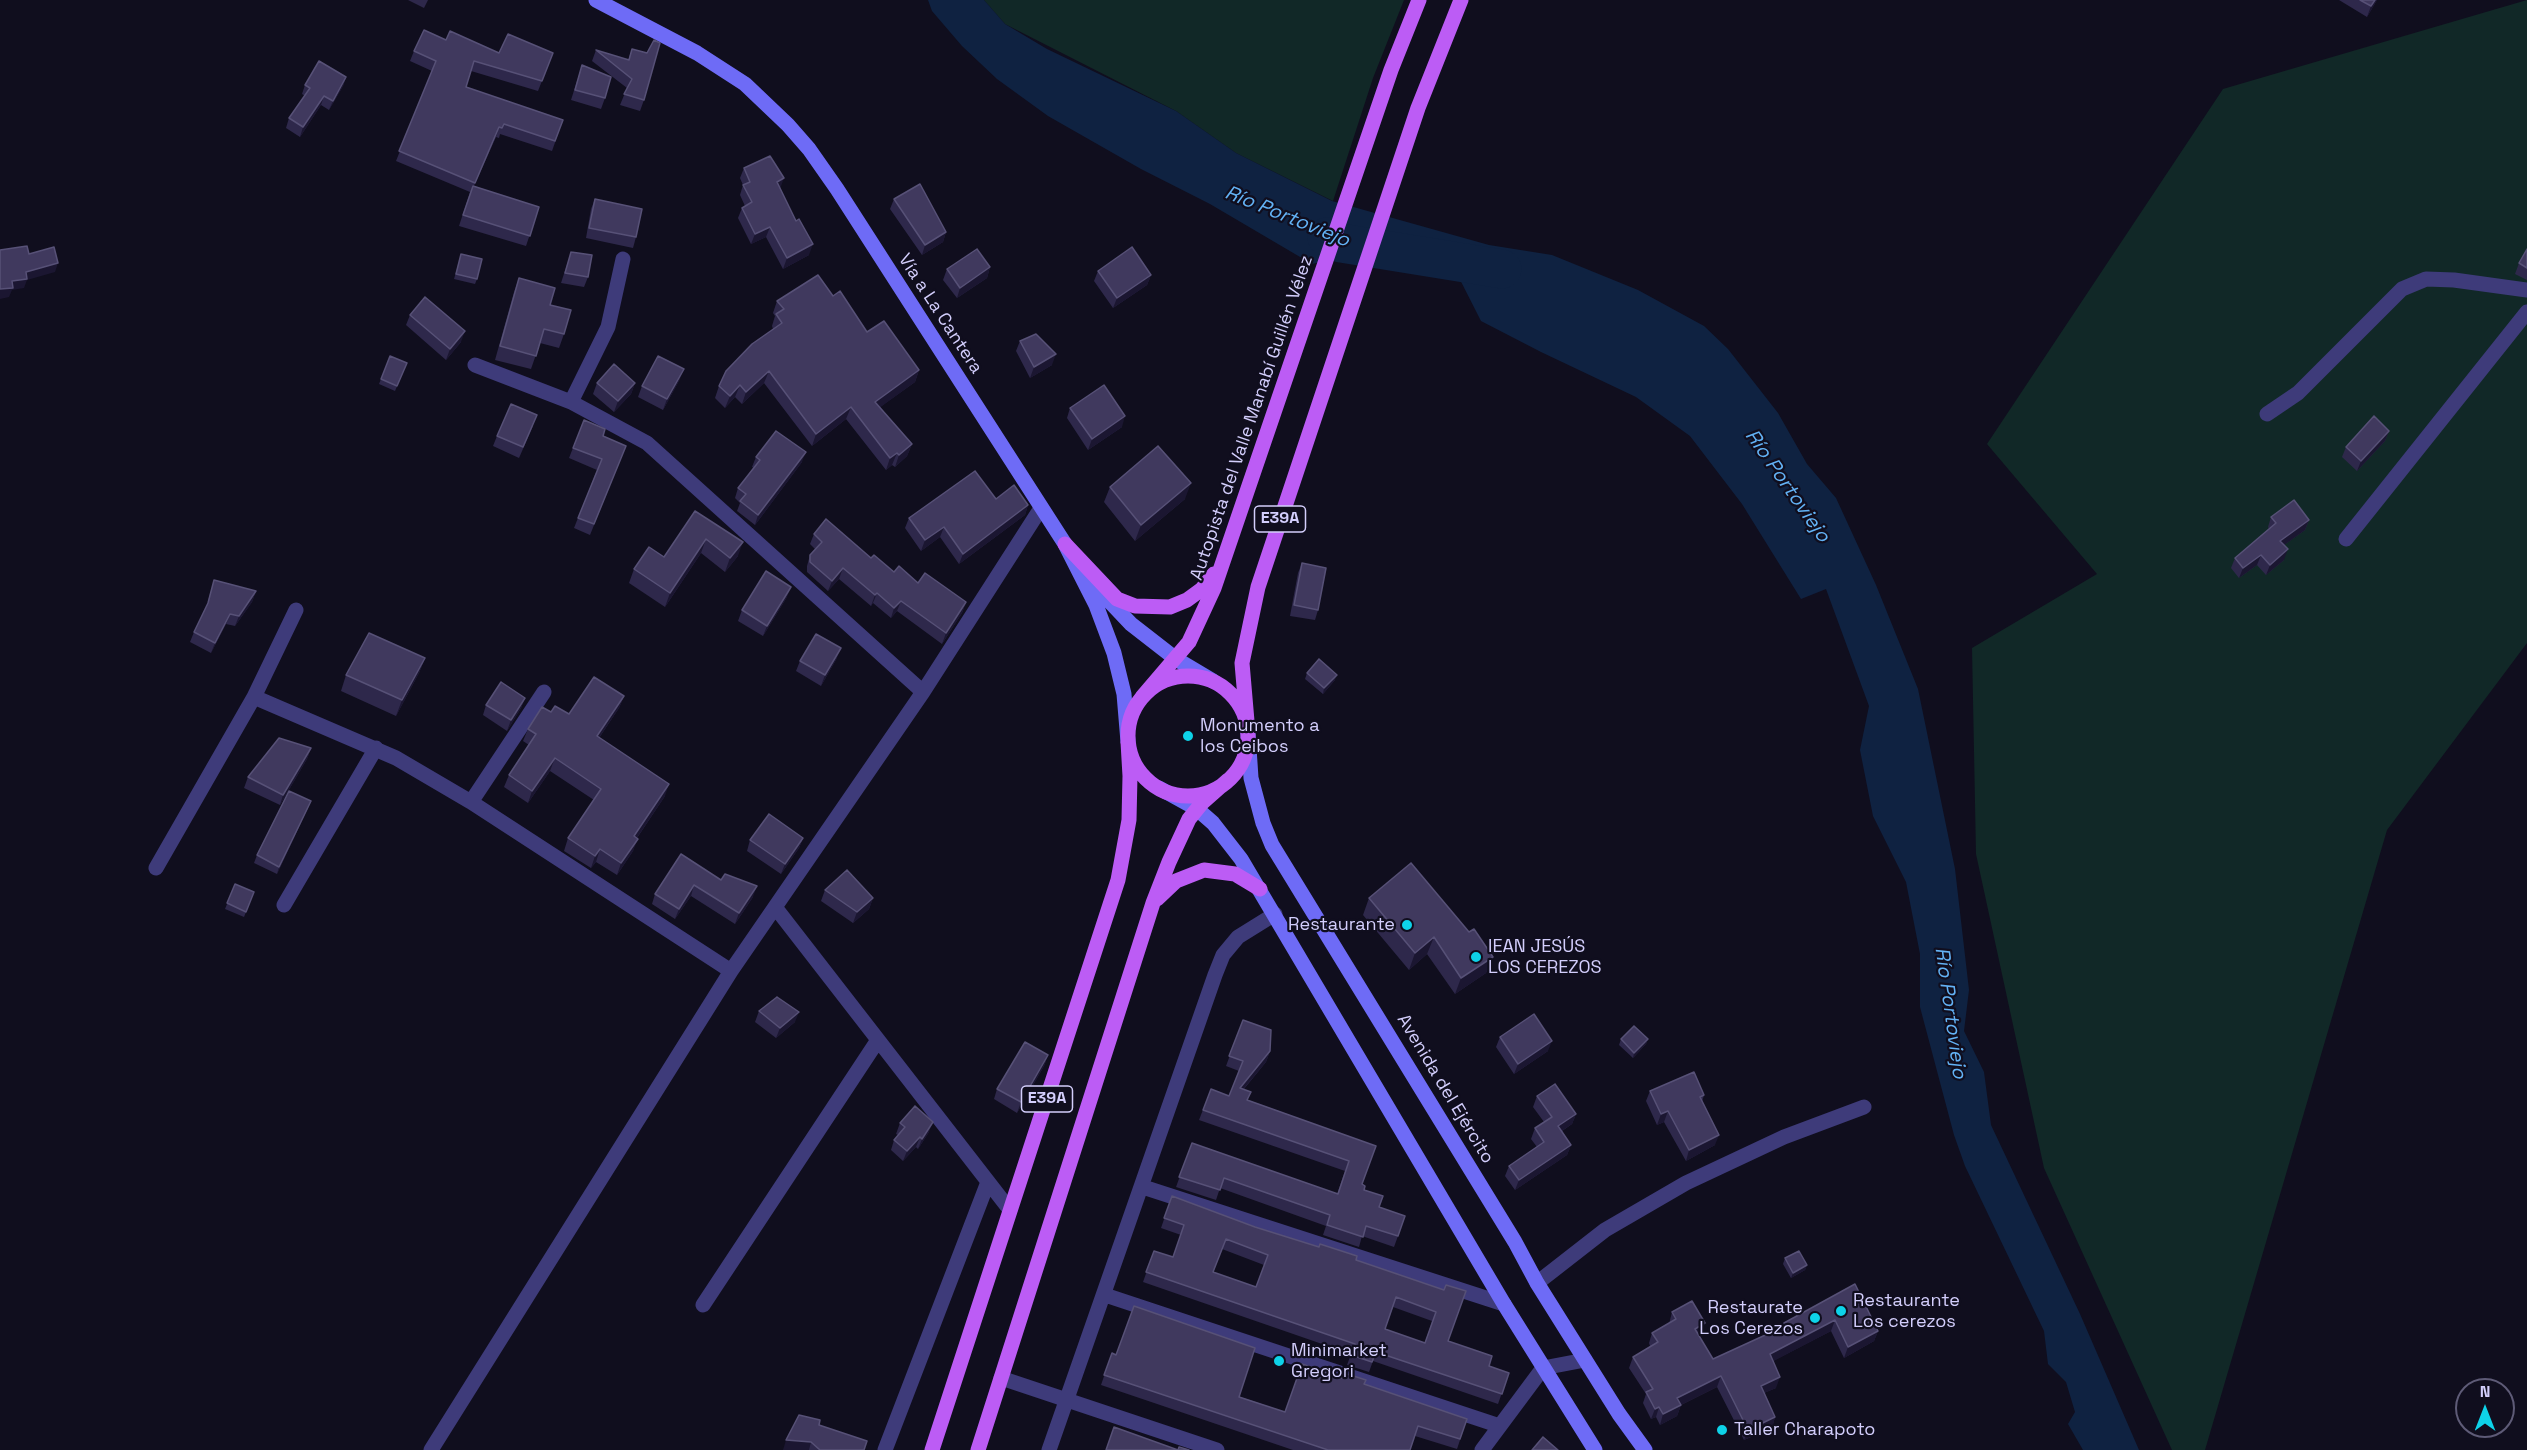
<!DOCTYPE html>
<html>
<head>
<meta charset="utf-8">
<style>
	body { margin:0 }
	#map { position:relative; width:2527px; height:1450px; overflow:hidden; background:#100e1e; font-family:"Space Grotesk",sans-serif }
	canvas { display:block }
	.north { position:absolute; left:2455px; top:1378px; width:60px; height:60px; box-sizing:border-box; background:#100e1e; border:2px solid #5e5b77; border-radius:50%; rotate:0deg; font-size:16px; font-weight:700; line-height:24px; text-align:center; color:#d3cefc }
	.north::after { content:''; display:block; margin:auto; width:21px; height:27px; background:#0ed2e8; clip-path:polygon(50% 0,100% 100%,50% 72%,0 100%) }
</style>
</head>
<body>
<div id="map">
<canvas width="2527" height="1450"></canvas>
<div class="north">N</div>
</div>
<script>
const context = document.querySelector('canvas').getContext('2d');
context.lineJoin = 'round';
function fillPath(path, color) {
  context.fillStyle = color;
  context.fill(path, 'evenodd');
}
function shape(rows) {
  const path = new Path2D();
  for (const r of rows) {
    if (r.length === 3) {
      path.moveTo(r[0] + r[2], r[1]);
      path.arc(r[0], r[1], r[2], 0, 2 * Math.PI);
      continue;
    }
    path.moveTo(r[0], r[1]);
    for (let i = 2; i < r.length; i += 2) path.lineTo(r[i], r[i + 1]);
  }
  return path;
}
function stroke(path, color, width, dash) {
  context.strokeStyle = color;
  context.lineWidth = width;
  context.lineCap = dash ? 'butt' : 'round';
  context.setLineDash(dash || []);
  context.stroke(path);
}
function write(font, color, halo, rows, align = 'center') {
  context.font = font + ' "Space Grotesk",sans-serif';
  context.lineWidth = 4.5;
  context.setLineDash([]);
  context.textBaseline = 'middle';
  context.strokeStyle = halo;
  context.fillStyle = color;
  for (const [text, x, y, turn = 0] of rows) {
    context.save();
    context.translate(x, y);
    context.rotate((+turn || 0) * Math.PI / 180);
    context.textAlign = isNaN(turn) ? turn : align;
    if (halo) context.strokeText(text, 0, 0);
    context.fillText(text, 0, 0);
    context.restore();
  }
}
fillPath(shape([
	[984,0,1404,0,1373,78,1333,201,1236,153,1176,111,1005,24],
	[2527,0,2527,643,2387,830,2205,1450,2172,1450,2044,1168,1976,854,1972,648,2097,574,1987,444,2223,89]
]), '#112827');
fillPath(shape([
	[928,0,984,0,1005,24,1047,49,1176,111,1236,153,1332,201,1489,245,1552,255,1638,290,1704,326,1728,349,1778,413,1807,464,1836,498,1876,585,1918,689,1955,869,1969,990,1964,1031,1984,1072,1991,1125,2080,1314,2139,1450,2083,1450,2068,1424,2075,1412,2066,1382,2048,1364,2044,1331,1965,1166,1954,1135,1920,1007,1920,954,1906,882,1873,816,1860,750,1869,706,1826,589,1801,599,1742,504,1690,436,1636,397,1541,352,1481,321,1448,256,1401,244,1312,264,1210,204,1141,169,1048,116,997,79,962,46,932,11]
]), '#0f2241');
stroke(shape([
	[1327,237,1341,243,1502,269]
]), '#0f2241', 39);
stroke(shape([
	[475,365,571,402,647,443,923,692],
	[571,402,608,327,623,259],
	[2267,414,2298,393,2402,289,2426,279,2454,280,2527,290],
	[2346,539,2527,312],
	[254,697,396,758,471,802,731,971],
	[471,802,544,692],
	[156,868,254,697,296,610],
	[284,905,376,748],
	[775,907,1010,1210],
	[1143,1187,1504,1304],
	[1537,1283,1605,1230,1686,1183,1784,1137,1864,1107],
	[1105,1295,1500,1426],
	[703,1305,878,1040],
	[1001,1378,1217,1450],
	[431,1450,731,971,923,692,1041,508],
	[885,1450,988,1182],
	[1049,1450,1215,975,1223,955,1238,937,1275,914],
	[1482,1450,1543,1368,1585,1360]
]), '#3e3b7a', 15);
stroke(shape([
	[596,0,697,53,745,84,788,125,809,149,837,189,1065,544,1096,605,1114,653,1124,694,1128,742],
	[1095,586,1131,624,1176,659,1213,681],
	[1248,733,1251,778,1263,823,1272,845,1515,1242,1537,1283,1619,1414,1645,1450],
	[1159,788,1197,809,1213,823,1241,859,1504,1304,1595,1450]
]), '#6e6bf6', 15);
stroke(shape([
	[1065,544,1117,599,1135,606,1170,607,1187,600,1202,589,1214,574],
	[1188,736,60],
	[1142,697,1189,642,1214,588,1391,70,1419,0],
	[1248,733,1242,663,1258,587,1418,108,1461,0],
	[1157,899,1176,881,1204,870,1235,874,1260,889],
	[932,1450,1118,880,1129,820,1130,776,1128,742],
	[978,1450,1153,903,1169,862,1189,819,1202,803,1228,780]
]), '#bc5cf5', 15);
fillPath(shape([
	[408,0,428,0,424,8],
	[2339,0,2377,0,2367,17],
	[446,40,499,53,553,53,538,91,471,71,466,87,563,120,552,151,500,134,499,138,496,137,474,186,539,207,526,246,459,226,470,192,396,161,432,71,410,61,414,51],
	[632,49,644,100,640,111,620,105,627,88,592,61,596,50,628,60],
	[582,65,605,98,601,109,571,100],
	[346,77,343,86,329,110,321,105,300,137,286,128,289,118,305,96,302,94,305,85],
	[744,168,780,189,809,255,783,269,766,237,751,244,738,218,742,208,745,206,740,195,743,185,740,178],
	[595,199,636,237,633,248,586,238,591,209],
	[894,199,946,232,943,242,922,255,890,209],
	[2527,249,2527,280,2515,274,2519,263],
	[571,252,588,277,584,287,561,283],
	[461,254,477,279,475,284,454,279],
	[990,267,987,278,957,298,943,280,947,269],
	[1098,271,1151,275,1147,285,1113,308,1094,281],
	[519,278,550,305,564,334,559,348,540,343,531,369,495,360,514,292],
	[833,296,867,332,919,370,915,382,880,407,912,444,907,456,895,467,892,465,886,470,846,419,812,446,764,383,742,404,735,397,725,408,715,398,719,386,773,329,772,326,775,316,773,313,777,301],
	[410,315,461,342,446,360,406,325],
	[1020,341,1052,365,1030,378,1016,351],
	[390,356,407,363,395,391,379,384],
	[680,379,663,410,638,397,642,386],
	[597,383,635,383,631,394,614,412,593,394],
	[1070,408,1122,427,1088,450,1067,418],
	[584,420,603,436,626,446,590,535,574,528,597,470,569,458],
	[533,426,519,458,493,446,497,436],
	[2389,431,2385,441,2357,471,2342,457,2346,447],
	[756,457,802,462,755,525,737,511,740,503,735,498,738,488,754,468,752,467],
	[1110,487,1185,499,1135,541,1104,502],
	[996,499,1028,505,1025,515,959,564,940,537,921,551,905,528,909,518],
	[695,511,738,556,725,572,701,553,665,607,629,583,634,569,664,557],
	[2271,517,2309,520,2305,530,2284,545,2284,560,2266,575,2257,565,2239,578,2231,568,2235,558,2269,529,2268,527],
	[814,534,871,558,894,572,918,583,966,602,962,613,942,644,897,611,891,618,873,603,871,606,839,579,828,591,807,572,807,566,810,555,815,549,810,544],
	[1302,563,1318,610,1315,620,1290,616,1298,573],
	[214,580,256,591,252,602,235,626,226,624,211,653,190,642,194,632,206,608],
	[787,597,763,636,738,621,742,610],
	[425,658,419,673,396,716,341,691,346,675],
	[837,658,821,686,796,671,800,661],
	[1307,673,1335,680,1323,694,1305,679],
	[624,696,619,708,599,738,665,796,637,838,633,851,617,875,596,862,591,868,564,851,568,838,594,800,550,771,528,803,504,787,509,775,529,745,523,741,528,729,551,712,569,714],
	[525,698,521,708,507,731,483,715,486,705],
	[311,748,307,759,280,805,244,788,248,777],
	[308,808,277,874,254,863,257,855],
	[803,838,799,848,781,874,747,851,750,840],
	[721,880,753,897,735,924,691,896,675,919,652,904,655,894],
	[235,884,254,892,244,917,225,909],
	[825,890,873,898,869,909,853,923,821,901],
	[1369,898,1469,932,1493,957,1486,973,1455,994,1427,954,1409,970,1363,915],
	[759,1011,795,1022,776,1038,755,1022],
	[1243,1020,1270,1051,1266,1062,1244,1089,1248,1100,1376,1146,1362,1184,1364,1190,1379,1207,1398,1236,1394,1247,1362,1236,1359,1247,1323,1235,1326,1226,1220,1188,1216,1200,1176,1187,1192,1143,1337,1194,1345,1171,1199,1120,1211,1089,1229,1096,1239,1071,1226,1066],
	[1500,1037,1548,1051,1514,1074,1496,1047],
	[1621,1039,1648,1039,1646,1044,1633,1058,1619,1045],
	[1048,1055,1044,1066,1017,1113,994,1099,997,1089],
	[1650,1091,1704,1095,1702,1102,1715,1145,1686,1161,1664,1122,1657,1125,1646,1101],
	[1537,1096,1576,1114,1572,1124,1562,1131,1571,1145,1567,1155,1515,1190,1505,1176,1509,1166,1537,1147,1531,1139,1535,1128,1544,1122,1533,1107],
	[900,1123,929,1132,918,1149,916,1147,903,1161,891,1150,894,1140,898,1135,896,1134],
	[1172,1196,1255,1227,1444,1290,1448,1341,1489,1366,1509,1373,1498,1404,1373,1361,1369,1372,1347,1365,1351,1354,1143,1282,1154,1251,1173,1257,1181,1235,1161,1228],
	[1222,1249,1264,1265,1256,1287,1213,1273],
	[1393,1307,1432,1321,1425,1343,1385,1329],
	[1785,1258,1807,1265,1805,1270,1791,1278,1783,1264],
	[1855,1284,1878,1331,1874,1341,1844,1358,1831,1331,1773,1361,1776,1388,1764,1393,1775,1417,1772,1428,1744,1440,1717,1387,1681,1405,1677,1416,1660,1425,1656,1417,1651,1419,1643,1403,1646,1394,1629,1368,1633,1357,1650,1346,1649,1343,1652,1333,1669,1324,1672,1312,1702,1334,1699,1335,1713,1359,1782,1328,1784,1323],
	[1112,1353,1285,1412,1342,1378,1364,1384,1467,1419,1457,1449,1415,1436,1410,1450,1293,1450,1101,1385],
	[819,1425,864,1450,783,1450]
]), '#2e284b');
fillPath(shape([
	[2375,0,2377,0,2367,17,2371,6],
	[346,77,343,86,329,110,333,101],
	[324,96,321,105,300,137,303,127],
	[499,127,496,137,471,193,475,183],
	[784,178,780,189,777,182],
	[770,227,766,237,751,244,755,234],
	[946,232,943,242,922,255,925,245],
	[813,244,809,255,783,269,787,258],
	[58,263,55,272,27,280,24,288,12,290,9,297,0,299,0,289,26,272],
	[990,267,987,278,957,298,960,288],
	[1151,275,1147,285,1113,308,1117,298],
	[465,331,461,342,446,360,450,349],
	[1056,354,1052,365,1030,378,1034,367],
	[684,369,680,379,663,410,667,399],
	[919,370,915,382,871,414,875,402],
	[769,371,764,383,742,404,746,392],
	[635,383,631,394,614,412,618,401],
	[740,385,735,397,725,408,730,396],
	[851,407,846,419,812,446,816,434],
	[1125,416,1122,427,1088,450,1092,439],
	[2389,431,2385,441,2357,471,2361,461],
	[912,444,907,456,895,467,899,455],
	[806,452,802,462,755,525,758,515],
	[897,453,892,465,886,470,890,458],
	[1191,483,1185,499,1135,541,1141,525],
	[1028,505,1025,515,959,564,963,554],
	[2309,520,2305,530,2276,551,2280,541],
	[944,527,940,537,921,551,925,540],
	[706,539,701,553,665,607,670,593],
	[743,542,738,556,725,572,730,558],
	[2288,549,2284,560,2266,575,2270,565],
	[2261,555,2257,565,2239,578,2243,568],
	[843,568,839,579,828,591,832,581],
	[791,587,787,597,763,636,767,626],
	[256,591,252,602,235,626,239,616],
	[877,593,873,603,871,606,875,595],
	[901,601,897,611,891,618,894,608],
	[966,602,962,613,942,644,946,633],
	[230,614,226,624,211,653,215,643],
	[841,648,837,658,821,686,825,675],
	[425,658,419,673,396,716,402,700],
	[1337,675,1335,680,1323,694,1324,688],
	[624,696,619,708,592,748,597,736],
	[525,698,521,708,507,731,511,720],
	[311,748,307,759,280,805,283,795],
	[555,758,550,771,528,803,532,791],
	[669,784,665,796,630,848,634,836],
	[311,801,308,808,277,874,279,867],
	[803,838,799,848,781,874,785,864],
	[638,839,633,851,617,875,621,863],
	[600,849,596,862,591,868,595,856],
	[694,885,691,896,675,919,679,909],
	[757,886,753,897,735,924,739,913],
	[873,898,869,909,853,923,857,912],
	[1434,937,1427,954,1409,970,1415,953],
	[1493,957,1486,973,1455,994,1461,978],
	[799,1012,795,1022,776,1038,780,1028],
	[1648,1039,1646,1044,1633,1058,1634,1053],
	[1552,1041,1548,1051,1514,1074,1518,1064],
	[1270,1051,1266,1062,1236,1098,1240,1088],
	[1048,1055,1044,1066,1017,1113,1021,1102],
	[1668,1111,1664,1122,1657,1125,1661,1114],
	[1576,1114,1572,1124,1554,1136,1558,1126],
	[933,1122,929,1132,918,1149,922,1139],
	[1719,1135,1715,1145,1686,1161,1689,1150],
	[920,1137,916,1147,903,1161,907,1151],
	[1571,1145,1567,1155,1515,1190,1519,1180],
	[1807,1265,1805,1270,1791,1278,1793,1273],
	[1835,1320,1831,1331,1766,1365,1770,1354],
	[1705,1323,1702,1334,1692,1339,1695,1329],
	[1878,1331,1874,1341,1844,1358,1848,1347],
	[1721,1376,1717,1387,1673,1409,1677,1398],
	[1780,1377,1776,1388,1757,1396,1761,1386],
	[1681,1405,1677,1416,1660,1425,1663,1414],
	[1659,1407,1656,1417,1651,1419,1655,1409],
	[1775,1417,1772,1428,1744,1440,1748,1430],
	[786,1440,811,1442,809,1450,783,1450]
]), '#1b1631');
const building = shape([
	[2360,0,2375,0,2371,6,2360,0],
	[424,30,446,40,450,31,499,53,508,34,553,53,542,81,474,61,466,87,563,120,555,141,504,124,502,128,499,127,475,183,399,151,436,61,414,51,424,30],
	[654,40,660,43,644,100,624,94,632,79,596,50,629,60,632,49,647,53,654,40],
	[319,61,346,77,333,101,324,96,303,127,289,118,310,88,305,85,319,61],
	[582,65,611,77,605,98,575,90,582,65],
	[770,156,784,178,777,182,796,221,799,219,813,244,787,258,770,227,755,234,742,208,752,202,743,185,750,182,744,168,770,156],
	[920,184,946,232,925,245,894,199,920,184],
	[473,186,539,207,530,236,463,215,473,186],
	[595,199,642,209,636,237,589,228,595,199],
	[27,246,29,254,54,247,58,263,26,272,27,279,12,281,13,288,0,289,0,250,27,246],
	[1132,247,1151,275,1117,298,1098,271,1132,247],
	[977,249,990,267,960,288,947,269,977,249],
	[2527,249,2527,268,2519,263,2527,249],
	[571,252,592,255,588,277,565,273,571,252],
	[461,254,482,259,477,279,456,274,461,254],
	[818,275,833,296,840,291,867,332,884,321,919,370,875,402,912,444,899,455,897,453,890,458,851,407,816,434,769,371,746,392,740,385,730,396,719,386,726,371,752,344,782,323,776,314,784,309,777,301,818,275],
	[519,278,555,288,550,305,571,310,564,334,544,329,536,356,500,346,519,278],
	[425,297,465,331,450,349,410,315,425,297],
	[1036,334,1056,354,1034,367,1020,341,1036,334],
	[390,356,407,363,397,386,381,379,390,356],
	[658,356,684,369,667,399,642,386,658,356],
	[614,364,635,383,618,401,597,383,614,364],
	[1104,385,1125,416,1092,439,1070,408,1104,385],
	[511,404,537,415,523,447,497,436,511,404],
	[2374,416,2389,431,2361,461,2346,447,2374,416],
	[584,420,605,429,603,436,626,446,594,524,578,518,602,459,573,448,584,420],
	[776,431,806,452,758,515,740,501,746,494,738,488,760,460,756,457,776,431],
	[1158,446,1191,483,1141,525,1110,487,1158,446],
	[975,471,996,499,1014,485,1028,505,963,554,944,527,925,540,909,518,975,471],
	[2294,500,2309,520,2280,541,2288,549,2270,565,2261,555,2243,568,2235,558,2276,523,2271,517,2294,500],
	[695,511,743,542,730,558,706,539,670,593,634,569,649,547,664,557,695,511],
	[826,519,871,558,874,555,894,572,899,566,918,583,925,573,966,602,946,633,901,601,894,608,877,593,875,595,843,568,832,581,810,562,810,555,822,542,814,534,826,519],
	[1302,563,1326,568,1318,610,1294,605,1302,563],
	[766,571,791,587,767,626,742,610,766,571],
	[214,580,256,591,239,616,230,614,215,643,194,632,208,603,214,580],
	[369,633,425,658,402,700,346,675,369,633],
	[816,634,841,648,825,675,800,661,816,634],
	[1319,659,1337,675,1324,688,1307,673,1319,659],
	[594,677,624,696,597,736,669,784,634,836,638,839,621,863,600,849,595,856,568,838,601,789,555,758,532,791,509,775,536,734,528,729,542,707,551,712,555,706,569,714,594,677],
	[501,682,525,698,511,720,486,705,501,682],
	[279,738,311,748,283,795,248,777,279,738],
	[289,791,311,801,279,867,257,855,289,791],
	[769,814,803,838,785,864,750,840,769,814],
	[681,854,721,880,725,874,757,886,739,913,694,885,679,909,655,894,681,854],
	[1411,863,1469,932,1474,929,1493,957,1461,978,1434,937,1415,953,1369,898,1411,863],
	[847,870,873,898,857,912,825,890,847,870],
	[235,884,254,892,246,912,227,903,235,884],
	[777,997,799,1012,780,1028,759,1011,777,997],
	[1534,1014,1552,1041,1518,1064,1500,1037,1534,1014],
	[1243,1020,1271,1030,1270,1051,1240,1088,1251,1092,1247,1100,1376,1146,1362,1184,1365,1186,1364,1190,1383,1196,1379,1207,1405,1216,1398,1236,1366,1226,1363,1237,1327,1225,1330,1215,1224,1178,1220,1190,1179,1177,1192,1143,1338,1194,1349,1161,1203,1110,1211,1089,1229,1096,1243,1061,1229,1056,1243,1020],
	[1634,1026,1648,1039,1634,1053,1621,1039,1634,1026],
	[1025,1042,1048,1055,1021,1102,997,1089,1025,1042],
	[1694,1072,1704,1095,1700,1097,1719,1135,1689,1150,1668,1111,1661,1114,1650,1091,1694,1072],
	[1555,1084,1576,1114,1558,1126,1571,1145,1519,1180,1509,1166,1544,1142,1535,1128,1552,1117,1537,1096,1555,1084],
	[915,1106,933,1122,922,1139,920,1137,907,1151,894,1140,905,1127,900,1123,915,1106],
	[1172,1196,1255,1227,1319,1247,1320,1244,1357,1256,1356,1260,1444,1290,1446,1285,1466,1291,1448,1341,1492,1356,1489,1366,1509,1373,1502,1394,1376,1352,1372,1362,1351,1355,1355,1344,1146,1272,1154,1251,1173,1257,1184,1225,1164,1218,1172,1196],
	[1226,1239,1268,1255,1256,1287,1213,1272,1226,1239],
	[1396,1297,1436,1312,1425,1343,1385,1329,1396,1297],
	[1799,1251,1807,1265,1793,1273,1785,1258,1799,1251],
	[1855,1284,1878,1331,1848,1347,1835,1320,1770,1354,1780,1377,1761,1386,1775,1417,1748,1430,1721,1376,1677,1398,1681,1405,1663,1414,1659,1407,1655,1409,1646,1392,1653,1389,1633,1357,1658,1342,1652,1333,1676,1319,1672,1312,1692,1301,1705,1323,1695,1329,1713,1359,1785,1326,1784,1323,1855,1284],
	[1134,1306,1255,1348,1239,1397,1285,1412,1302,1364,1342,1378,1344,1373,1366,1380,1364,1384,1467,1419,1460,1439,1418,1426,1410,1450,1328,1450,1104,1375,1112,1353,1116,1355,1134,1306],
	[799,1415,820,1420,819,1425,867,1441,864,1450,820,1450,811,1442,786,1440,799,1415],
	[1114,1427,1178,1450,1179,1447,1189,1450,1106,1450,1114,1427],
	[1543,1437,1558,1450,1532,1450,1543,1437]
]);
fillPath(building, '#40395e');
stroke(building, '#575177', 1.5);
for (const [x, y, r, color] of [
	[1188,736,6,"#0ed2e8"],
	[1407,925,6,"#0ed2e8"],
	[1476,957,6,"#0ed2e8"],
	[1841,1311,6,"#0ed2e8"],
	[1815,1318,6,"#0ed2e8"],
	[1279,1361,6,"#0ed2e8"],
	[1722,1430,6,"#0ed2e8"]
]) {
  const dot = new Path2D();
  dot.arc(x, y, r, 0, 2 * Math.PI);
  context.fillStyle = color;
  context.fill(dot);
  stroke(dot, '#100e1e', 2);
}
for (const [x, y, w] of [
	[1280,519,51],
	[1047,1099,51]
]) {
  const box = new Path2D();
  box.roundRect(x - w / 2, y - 13, w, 26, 4.5);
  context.fillStyle = '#100e1e';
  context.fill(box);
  stroke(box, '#d3cefc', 1.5);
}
write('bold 16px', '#d3cefc', null, [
	["E39A",1280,519],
	["E39A",1047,1099]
]);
write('18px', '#d3cefc', '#100e1e', [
	["Vía a La Cantera",940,314,57],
	["Autopista del Valle Manabí Guillén Vélez",1252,418,-71],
	["Avenida del Ejército",1445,1089,59]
]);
write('18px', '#d3cefc', '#100e1e', [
	["Monumento a",1200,726],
	["los Ceibos",1200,747],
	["Restaurante",1395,925,"right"],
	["IEAN JESÚS",1488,947],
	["LOS CEREZOS",1488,968],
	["Restaurante",1853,1301],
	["Los cerezos",1853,1322],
	["Restaurate",1803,1308,"right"],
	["Los Cerezos",1803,1329,"right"],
	["Minimarket",1291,1351],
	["Gregori",1291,1372],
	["Taller Charapoto",1734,1430]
], 'left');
write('italic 20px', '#63b2f5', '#100e1e', [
	["Río Portoviejo",1287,217,22],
	["Río Portoviejo",1787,486,55],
	["Río Portoviejo",1950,1013,82]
]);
</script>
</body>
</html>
